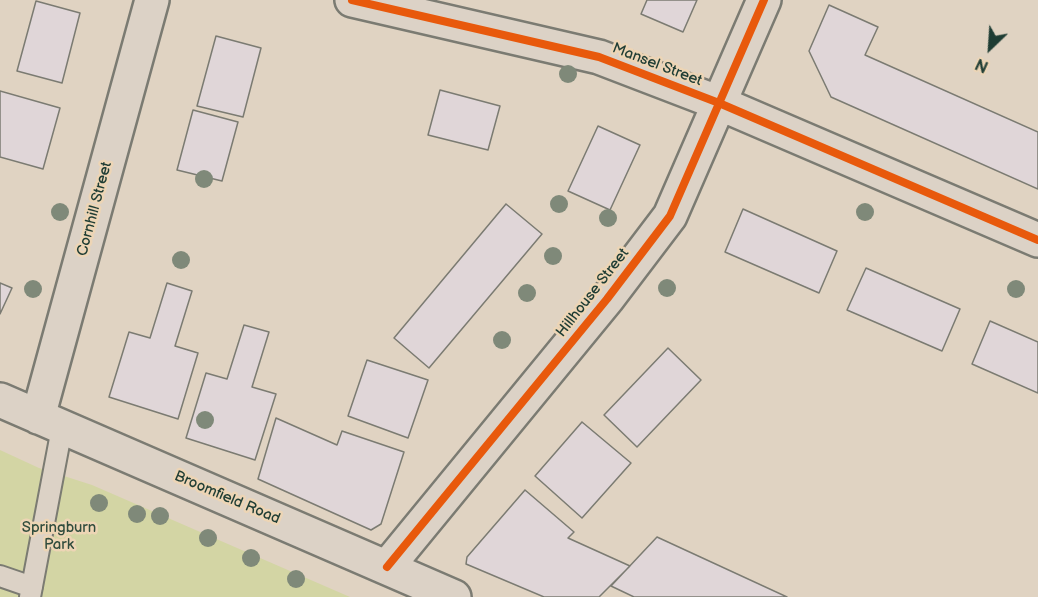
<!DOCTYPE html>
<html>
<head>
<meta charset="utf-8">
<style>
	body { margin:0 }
	#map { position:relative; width:1038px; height:597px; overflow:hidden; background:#e0d3c2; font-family:"Balsamiq Sans",sans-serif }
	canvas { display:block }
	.north { position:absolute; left:960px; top:18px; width:60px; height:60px; -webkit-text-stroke:4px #edd5b5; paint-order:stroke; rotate:205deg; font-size:16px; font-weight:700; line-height:24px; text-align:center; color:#1f3d34 }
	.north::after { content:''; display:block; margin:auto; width:21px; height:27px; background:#1f3d34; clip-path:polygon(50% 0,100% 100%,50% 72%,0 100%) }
</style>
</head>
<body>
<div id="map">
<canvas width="1038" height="597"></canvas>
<div class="north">N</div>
</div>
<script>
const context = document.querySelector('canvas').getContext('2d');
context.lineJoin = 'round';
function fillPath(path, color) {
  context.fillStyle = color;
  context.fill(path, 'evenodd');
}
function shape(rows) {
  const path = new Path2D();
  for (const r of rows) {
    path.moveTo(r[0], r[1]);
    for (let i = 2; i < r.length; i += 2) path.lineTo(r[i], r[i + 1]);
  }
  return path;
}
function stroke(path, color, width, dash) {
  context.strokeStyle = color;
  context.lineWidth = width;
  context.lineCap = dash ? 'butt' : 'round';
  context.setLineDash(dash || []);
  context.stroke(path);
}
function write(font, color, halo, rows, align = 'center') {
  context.font = font + ' "Balsamiq Sans",sans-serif';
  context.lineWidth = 5;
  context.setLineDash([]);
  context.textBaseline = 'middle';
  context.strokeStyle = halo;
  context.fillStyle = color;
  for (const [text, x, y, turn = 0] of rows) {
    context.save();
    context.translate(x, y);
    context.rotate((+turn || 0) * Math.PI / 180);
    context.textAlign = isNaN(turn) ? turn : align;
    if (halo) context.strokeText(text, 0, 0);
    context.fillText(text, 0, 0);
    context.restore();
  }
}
fillPath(shape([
	[0,450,39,468,92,485,350,597,0,597]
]), '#d3d5a4');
const building = shape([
	[647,0,697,0,683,32,641,14,647,0],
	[36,1,80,13,62,83,17,71,36,1],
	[829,5,878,27,865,55,1038,132,1038,189,831,97,809,51,829,5],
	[216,36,261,48,243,117,197,106,216,36],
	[440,90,500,106,488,150,428,135,440,90],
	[0,91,60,108,43,169,0,157,0,91],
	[193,110,238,122,222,181,177,170,193,110],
	[598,126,640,145,610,210,568,191,598,126],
	[506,204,542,234,429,368,394,338,506,204],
	[743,209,837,251,819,293,725,252,743,209],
	[866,268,960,309,942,351,847,310,866,268],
	[0,283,12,288,0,314,0,283],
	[167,283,192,291,175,346,198,353,178,419,109,397,129,332,150,338,167,283],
	[990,321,1038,342,1038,393,972,364,990,321],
	[244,325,269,332,252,387,276,394,255,460,186,438,206,373,227,379,244,325],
	[668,348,701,380,637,447,604,415,668,348],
	[367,360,428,380,408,438,348,416,367,360],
	[276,418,337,445,342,431,404,452,381,524,371,530,258,479,276,418],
	[582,422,631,463,582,518,535,476,582,422],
	[525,490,574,532,568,538,630,566,599,597,544,597,466,564,467,557,525,490],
	[657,537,787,597,634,597,611,586,657,537]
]);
fillPath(building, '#e0d6d8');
stroke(building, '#7b7b72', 1.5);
const lane = shape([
	[0,576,32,587],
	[30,597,62,428]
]);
const street = shape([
	[352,0,599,57,719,103,1038,240],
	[0,400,454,597],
	[38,417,152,0],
	[387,567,607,299,670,216,764,0]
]);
stroke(lane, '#7b7b72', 24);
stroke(street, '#7b7b72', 38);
stroke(lane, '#dcd2c6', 20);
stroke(street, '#dcd2c6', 33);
stroke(shape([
	[352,0,599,57,719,103,1038,240],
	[387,567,607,299,670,216,764,0]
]), '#e8590c', 8);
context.fillStyle = '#7f8979';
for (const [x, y] of [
	[568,74],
	[204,179],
	[559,204],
	[60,212],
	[865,212],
	[608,218],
	[553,256],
	[181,260],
	[667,288],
	[33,289],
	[1016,289],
	[527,293],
	[502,340],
	[205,420],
	[99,503],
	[137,514],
	[160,516],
	[208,538],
	[251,558],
	[296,579]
]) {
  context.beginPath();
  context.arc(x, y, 9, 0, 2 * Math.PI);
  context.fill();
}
write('15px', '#1f3d34', '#edd5b5', [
	["Mansel Street",657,65,21],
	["Cornhill Street",95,209,-75],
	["Hillhouse Street",593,293,-52],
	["Broomfield Road",227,498,23]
]);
write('15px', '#304c3d', '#edd5b5', [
	["Springburn",59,528],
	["Park",59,545]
]);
</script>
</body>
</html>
